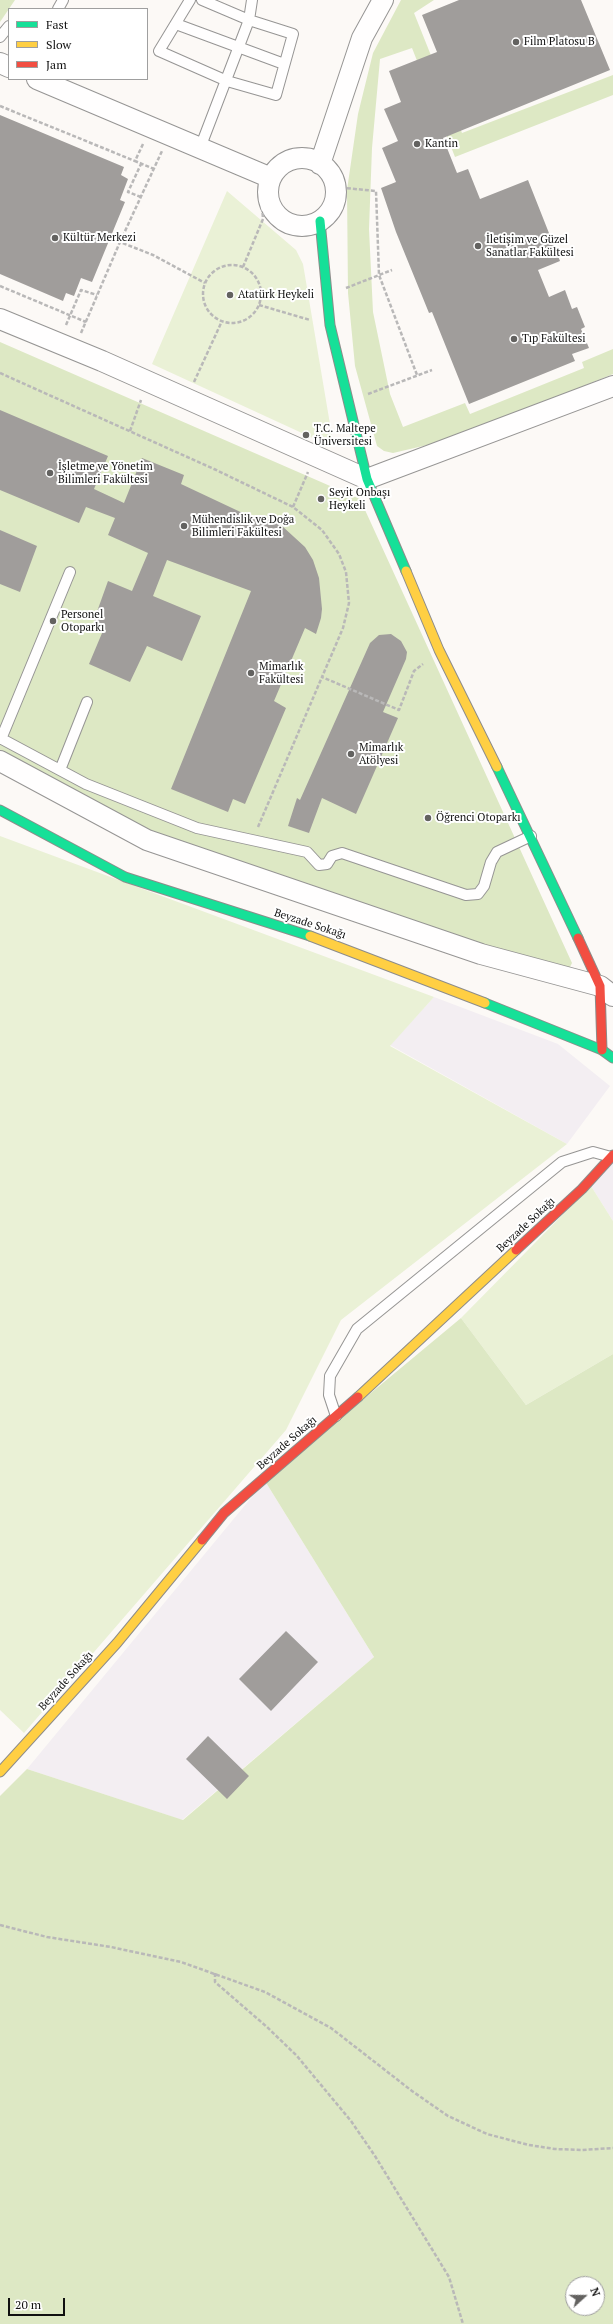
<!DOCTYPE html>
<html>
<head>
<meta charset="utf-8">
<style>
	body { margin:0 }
	#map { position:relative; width:613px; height:2324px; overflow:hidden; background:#fcf9f6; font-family:"PT Serif",serif }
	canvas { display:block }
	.legend { position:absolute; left:8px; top:8px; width:140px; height:72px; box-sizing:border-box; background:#fff; border:1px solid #9f9f9f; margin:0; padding:5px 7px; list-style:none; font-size:12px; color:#101010 }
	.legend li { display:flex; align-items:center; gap:8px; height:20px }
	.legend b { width:20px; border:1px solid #9f9f9f }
	.north { position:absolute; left:565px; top:2276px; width:40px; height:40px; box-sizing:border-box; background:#fff; border:1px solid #9f9f9f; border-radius:50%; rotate:69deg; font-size:11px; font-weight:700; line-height:16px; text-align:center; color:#101010 }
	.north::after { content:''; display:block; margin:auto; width:14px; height:18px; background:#636260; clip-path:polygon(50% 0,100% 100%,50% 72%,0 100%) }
	.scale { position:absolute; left:8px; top:2298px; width:57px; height:18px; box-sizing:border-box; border:2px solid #101010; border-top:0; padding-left:5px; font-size:12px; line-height:14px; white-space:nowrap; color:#101010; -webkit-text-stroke:3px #fff; paint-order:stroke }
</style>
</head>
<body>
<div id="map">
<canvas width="613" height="2324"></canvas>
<ul class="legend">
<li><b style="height:5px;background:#16e098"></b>Fast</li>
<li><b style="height:5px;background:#ffcf43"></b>Slow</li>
<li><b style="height:5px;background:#f24e42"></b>Jam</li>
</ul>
<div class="north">N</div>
<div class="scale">20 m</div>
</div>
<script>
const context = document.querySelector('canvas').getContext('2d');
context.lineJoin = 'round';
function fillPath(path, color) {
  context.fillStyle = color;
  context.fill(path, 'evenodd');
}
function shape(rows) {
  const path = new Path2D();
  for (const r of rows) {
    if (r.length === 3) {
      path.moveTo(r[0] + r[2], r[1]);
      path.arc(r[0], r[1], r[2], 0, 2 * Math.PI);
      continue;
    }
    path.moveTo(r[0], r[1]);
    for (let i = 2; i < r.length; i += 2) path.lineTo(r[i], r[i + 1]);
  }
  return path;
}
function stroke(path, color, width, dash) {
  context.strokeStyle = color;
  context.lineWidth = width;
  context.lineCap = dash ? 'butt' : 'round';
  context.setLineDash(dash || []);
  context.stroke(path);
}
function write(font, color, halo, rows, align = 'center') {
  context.font = font + ' "PT Serif",serif';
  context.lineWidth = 4;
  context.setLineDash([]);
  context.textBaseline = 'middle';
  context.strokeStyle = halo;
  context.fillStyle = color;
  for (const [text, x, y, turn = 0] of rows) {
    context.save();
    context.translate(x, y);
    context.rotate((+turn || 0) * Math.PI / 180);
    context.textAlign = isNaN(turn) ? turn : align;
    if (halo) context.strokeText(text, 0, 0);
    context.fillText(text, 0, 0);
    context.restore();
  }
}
fillPath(shape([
	[434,997,558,1044,610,1086,567,1144,390,1045],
	[613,1161,613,1221,591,1186],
	[265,1481,374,1657,182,1820,27,1769]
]), '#f3eef2');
fillPath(shape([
	[227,191,296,250,303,264,333,442,328,445,152,364],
	[0,836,434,997,390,1046,567,1144,341,1320,286,1430,24,1733,0,1710],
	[591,1186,613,1221,613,1354,526,1405,461,1318]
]), '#eaf1d6');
fillPath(shape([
	[0,0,15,0,0,22],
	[401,0,434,0,414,13,462,133,613,75,613,95,455,157,412,48,380,59,372,148,369,229,373,312,390,394,403,427,465,403,470,414,584,368,582,362,613,349,613,374,520,412,436,443,393,453,384,451,377,446,355,366,348,293,347,190,358,114,373,53],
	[0,342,360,499,572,963,568,971,544,966,123,822,0,755],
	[461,1318,526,1405,613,1354,613,2324,0,2324,0,1796,27,1769,183,1820,374,1657,265,1481],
	[573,2284,597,2284,597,2308,573,2308]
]), '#dde8c4');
fillPath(shape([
	[459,0,581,0,610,70,443,138,457,173,468,169,480,199,528,180,560,261,538,270,549,297,565,290,572,309,577,307,585,327,581,329,589,348,572,354,575,361,469,404,432,312,429,313,396,232,381,188,396,182,382,148,398,141,384,109,401,102,389,71,437,52,422,15],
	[0,115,124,167,121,175,128,179,120,200,125,202,92,282,81,278,74,296,66,293,63,301,0,274],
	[0,410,108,456,94,489,124,503,142,458,184,475,181,484,266,524,268,519,282,526,305,547,313,560,319,578,322,609,321,618,316,634,305,628,274,701,286,708,245,804,233,799,228,812,171,789,251,591,167,560,153,596,201,616,182,661,147,646,130,682,89,664,105,626,94,620,108,581,132,591,148,553,108,535,115,518,86,507,79,523,0,490],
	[0,530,37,546,20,592,0,584],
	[391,634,401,641,407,652,406,659,383,712,398,718,356,814,322,798,309,833,288,826,297,798,300,800,370,643,379,635],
	[286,1631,318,1662,271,1711,239,1679],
	[208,1736,249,1776,227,1799,186,1759]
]), '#a09d9b');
const lane = shape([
	[190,0,159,51,227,81,276,95,293,34,249,20,202,0],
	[58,9,63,0],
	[176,24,284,64],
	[0,37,9,26],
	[200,148,249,20,252,0],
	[0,738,86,784,197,828,307,852,319,865,327,864,332,856,342,853,466,895,478,894,484,886,491,862,497,852,531,836],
	[1,739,70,572],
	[60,770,87,702],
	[336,1416,329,1395,330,1376,357,1329,562,1162,593,1152,611,1157]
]);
const street = shape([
	[0,63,9,67],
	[37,79,271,178],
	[302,192,34],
	[320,164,362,38,383,0],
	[0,319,102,361,367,479,613,386],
	[0,761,147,840,481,954,600,986,613,996]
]);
const fast = shape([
	[320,221,330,325,367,479,406,571],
	[497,767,578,938],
	[0,810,125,877,310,936],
	[485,1003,602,1050,613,1058]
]);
const slow = shape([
	[406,571,439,650,497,767],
	[310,936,485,1003],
	[358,1397,516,1250],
	[0,1772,117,1643,202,1540]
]);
const jam = shape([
	[578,938,600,986,602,1050],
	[516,1250,582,1189,613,1155],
	[202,1540,224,1513,358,1397]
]);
stroke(lane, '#969594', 12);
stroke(street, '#969594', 22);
stroke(fast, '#8d8c8a', 11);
stroke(slow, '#8d8c8a', 11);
stroke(jam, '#8d8c8a', 11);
stroke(shape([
	[0,106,135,161],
	[143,144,135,161,154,169],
	[335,187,376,191,379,275,417,375],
	[141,197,128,192,141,164],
	[120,242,162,151],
	[232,294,29],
	[243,267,263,219,261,194],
	[0,286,86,322],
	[346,288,392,270],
	[259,305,310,320],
	[66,325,81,290,97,295],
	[81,333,120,242,153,255,205,283],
	[0,373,214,469,293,507,322,530,339,554,346,572,349,603,343,628,322,677,399,710,414,671,423,664],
	[194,382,222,321],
	[368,394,432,370],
	[130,431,141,400],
	[293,507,308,472],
	[258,827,322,677],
	[0,1925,47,1937,111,1947,181,1962,265,1992,331,2028,412,2091,448,2116,487,2134,529,2145,555,2149,582,2150,613,2148],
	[215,1973,215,1982,267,2027,297,2056,351,2121,375,2156,449,2277,463,2324]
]), '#b9b8b8', 2.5, [4, 2]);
stroke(lane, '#fffefe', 10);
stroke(street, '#fffefe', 20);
stroke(fast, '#16e098', 9);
stroke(slow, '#ffcf43', 9);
stroke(jam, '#f24e42', 9);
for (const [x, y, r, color] of [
	[516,42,4,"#636260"],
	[417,144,4,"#636260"],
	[55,238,4,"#636260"],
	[478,246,4,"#636260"],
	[230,295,4,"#636260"],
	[514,339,4,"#636260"],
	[306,435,4,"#636260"],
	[50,473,4,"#636260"],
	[321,499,4,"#636260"],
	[184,526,4,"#636260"],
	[53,621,4,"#636260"],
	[251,673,4,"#636260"],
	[351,754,4,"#636260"],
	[428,818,4,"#636260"]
]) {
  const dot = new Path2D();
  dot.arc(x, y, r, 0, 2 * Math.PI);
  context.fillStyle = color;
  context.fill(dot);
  stroke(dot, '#fff', 1.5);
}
write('11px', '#101010', '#fff', [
	["Film Platosu B",524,42],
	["Kantin",425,144],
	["Kültür Merkezi",63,238],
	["İletişim ve Güzel",486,240],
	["Sanatlar Fakültesi",486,253],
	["Atatürk Heykeli",238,295],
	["Tıp Fakültesi",522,339],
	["T.C. Maltepe",314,429],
	["Üniversitesi",314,442],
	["İşletme ve Yönetim",58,467],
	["Bilimleri Fakültesi",58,480],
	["Seyit Onbaşı",329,493],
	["Heykeli",329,506],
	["Mühendislik ve Doğa",192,520],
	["Bilimleri Fakültesi",192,533],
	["Personel",61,615],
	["Otoparkı",61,628],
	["Mimarlık",259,667],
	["Fakültesi",259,680],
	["Mimarlık",359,748],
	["Atölyesi",359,761],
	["Öğrenci Otoparkı",436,818]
], 'left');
write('11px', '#101010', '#fff', [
	["Beyzade Sokağı",310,924,18],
	["Beyzade Sokağı",526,1225,-43],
	["Beyzade Sokağı",287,1443,-41],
	["Beyzade Sokağı",66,1681,-48]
]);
</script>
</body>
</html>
